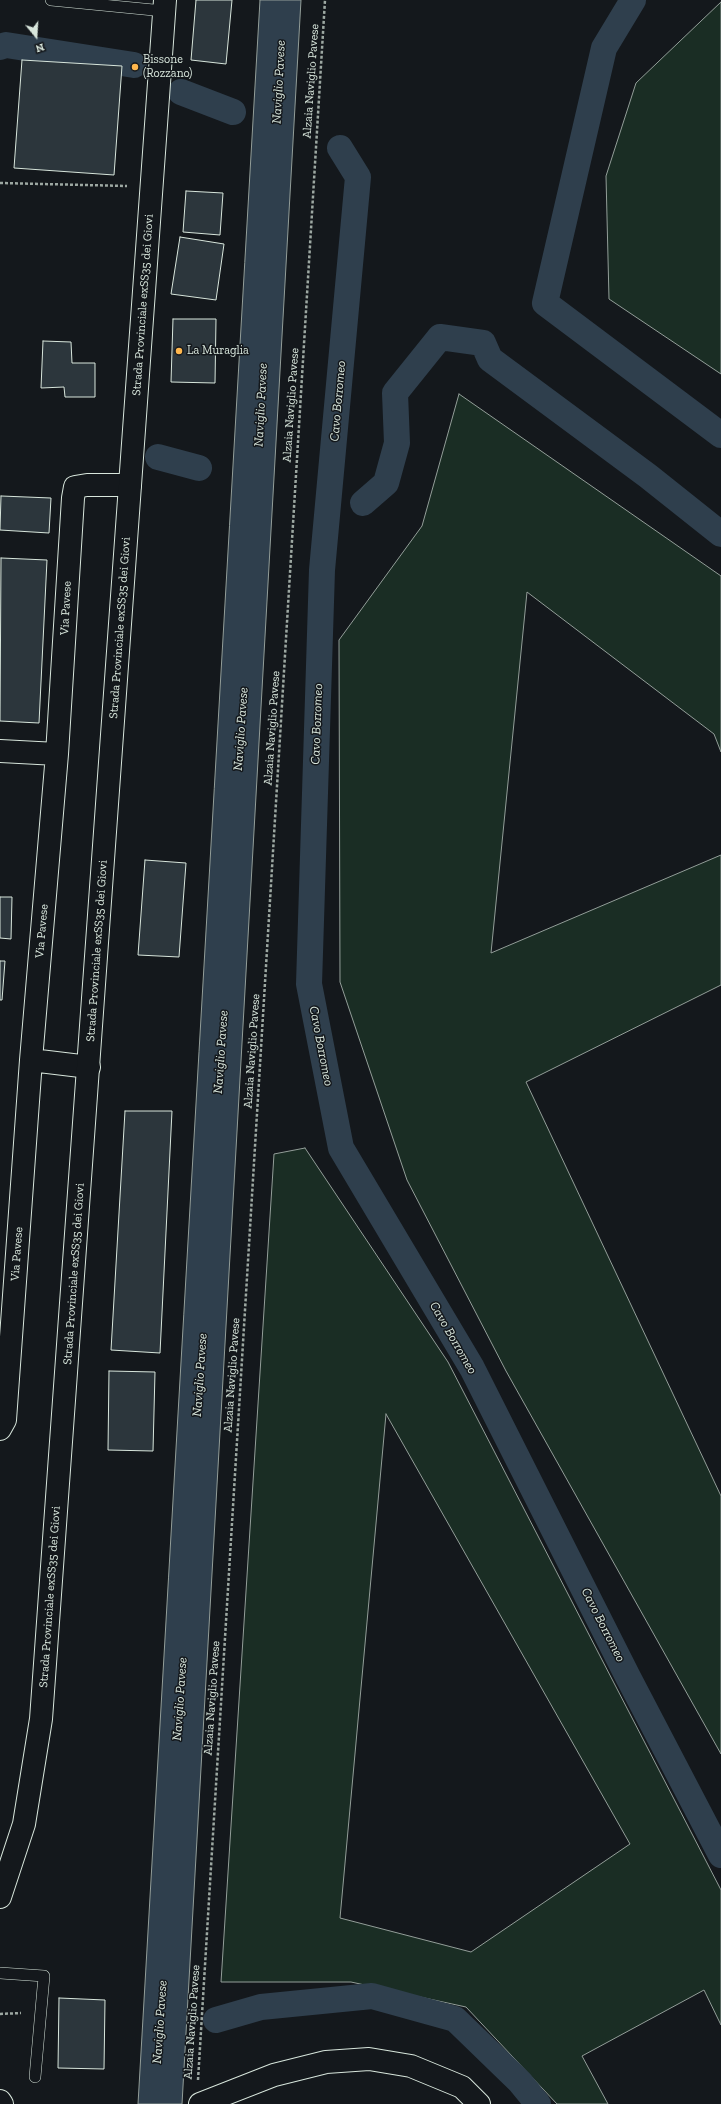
<!DOCTYPE html>
<html>
<head>
<meta charset="utf-8">
<style>
	body { margin:0 }
	#map { position:relative; width:721px; height:2104px; overflow:hidden; background:#14181c; font-family:"Zilla Slab",serif }
	canvas { display:block }
	.north { position:absolute; left:16px; top:16px; width:40px; height:40px; -webkit-text-stroke:3px #14181c; paint-order:stroke; rotate:162deg; font-size:11px; font-weight:700; line-height:16px; text-align:center; color:#d8e6dc }
	.north::after { content:''; display:block; margin:auto; width:14px; height:18px; background:#d8e6dc; clip-path:polygon(50% 0,100% 100%,50% 72%,0 100%) }
</style>
</head>
<body>
<div id="map">
<canvas width="721" height="2104"></canvas>
<div class="north">N</div>
</div>
<script>
const context = document.querySelector('canvas').getContext('2d');
context.lineJoin = 'round';
function fillPath(path, color) {
  context.fillStyle = color;
  context.fill(path, 'evenodd');
}
function shape(rows) {
  const path = new Path2D();
  for (const r of rows) {
    path.moveTo(r[0], r[1]);
    for (let i = 2; i < r.length; i += 2) path.lineTo(r[i], r[i + 1]);
  }
  return path;
}
function stroke(path, color, width, dash) {
  context.strokeStyle = color;
  context.lineWidth = width;
  context.lineCap = dash ? 'butt' : 'round';
  context.setLineDash(dash || []);
  context.stroke(path);
}
function write(font, color, halo, rows, align = 'center') {
  context.font = font + ' "Zilla Slab",serif';
  context.lineWidth = 3;
  context.setLineDash([]);
  context.textBaseline = 'middle';
  context.strokeStyle = halo;
  context.fillStyle = color;
  for (const [text, x, y, turn = 0] of rows) {
    context.save();
    context.translate(x, y);
    context.rotate((+turn || 0) * Math.PI / 180);
    context.textAlign = isNaN(turn) ? turn : align;
    if (halo) context.strokeText(text, 0, 0);
    context.fillText(text, 0, 0);
    context.restore();
  }
}
const green = shape([
	[721,2,721,374,609,299,606,176,636,83,721,2],
	[459,394,721,576,721,752,714,734,527,592,491,953,721,855,721,985,526,1082,721,1496,721,1754,506,1371,407,1180,340,982,339,640,422,526,459,394],
	[305,1148,448,1362,721,1890,721,2025,704,1990,582,2056,608,2104,557,2104,466,2007,351,1982,221,1982,274,1154,305,1148],
	[386,1414,630,1844,471,1952,340,1918,386,1414]
]);
fillPath(green, '#1a2d24');
stroke(green, '#939e99', 1);
const water = shape([
	[260,0,301,0,182,2104,138,2104,260,0]
]);
fillPath(water, '#2f3f4d');
stroke(water, '#939e99', 1);
stroke(shape([
	[633,0,604,48,545,303,721,435],
	[0,47,6,45,134,65],
	[181,92,233,112],
	[340,148,358,177,322,570,309,984,341,1148,472,1368,628,1677,721,1855],
	[158,457,199,468],
	[363,503,386,483,397,443,395,393,440,337,483,343,490,359,648,476,721,534],
	[216,2020,261,2007,372,1996,455,2019,520,2082,538,2104]
]), '#2f3f4d', 26);
const building = shape([
	[196,0,232,0,226,64,191,60,196,0],
	[22,60,122,66,114,175,14,168,22,60],
	[186,191,223,193,220,235,183,232,186,191],
	[180,237,224,244,216,300,171,294,180,237],
	[173,319,216,319,215,383,171,382,173,319],
	[43,341,71,342,72,363,95,363,95,397,65,397,64,387,41,388,43,341],
	[1,496,51,498,49,533,0,530,1,496],
	[1,558,47,560,39,723,0,721,1,558],
	[145,860,186,863,179,957,138,955,145,860],
	[0,897,12,897,11,939,0,938,0,897],
	[0,961,5,961,2,1000,0,1000,0,961],
	[125,1111,172,1111,160,1353,111,1350,125,1111],
	[109,1371,155,1372,153,1451,108,1450,109,1371],
	[59,1998,105,2000,104,2069,58,2068,59,1998]
]);
fillPath(building, '#2c363c');
stroke(building, '#d8e6dc', 1);
const lane = shape([
	[51,0,164,11],
	[0,1973,44,1976,35,2077]
]);
const street = shape([
	[0,751,57,754],
	[31,1060,89,1067],
	[0,1429,5,1420,31,1060,57,754,73,498,75,487,87,485,130,485]
]);
const secondary = shape([
	[200,2104,274,2075,326,2062,369,2059,411,2066,462,2087,479,2104]
]);
const primary = shape([
	[0,1897,24,1824,41,1719,165,0],
	[0,2101,2,2104]
]);
stroke(lane, '#d8e6dc', 12);
stroke(street, '#d8e6dc', 24);
stroke(secondary, '#d8e6dc', 24);
stroke(primary, '#d8e6dc', 24);
stroke(shape([
	[0,183,127,186],
	[0,2014,21,2013],
	[198,2080,325,0]
]), '#9da8a2', 2.5, [3, 2]);
stroke(lane, '#14181c', 11);
stroke(street, '#14181c', 22);
stroke(secondary, '#14181c', 22);
stroke(primary, '#14181c', 22);
for (const [x, y, r, color] of [
	[135,67,4,"#ffb74d"],
	[179,351,4,"#ffb74d"]
]) {
  const dot = new Path2D();
  dot.arc(x, y, r, 0, 2 * Math.PI);
  context.fillStyle = color;
  context.fill(dot);
  stroke(dot, '#14181c', 1.5);
}
write('12px', '#d8e6dc', '#14181c', [
	["Bissone",143,60],
	["(Rozzano)",143,74],
	["La Muraglia",187,351]
], 'left');
write('12px', '#d8e6dc', '#14181c', [
	["Alzaia Naviglio Pavese",311,81,-86],
	["Strada Provinciale exSS35 dei Giovi",143,305,-86],
	["Alzaia Naviglio Pavese",291,405,-86],
	["Via Pavese",66,608,-87],
	["Strada Provinciale exSS35 dei Giovi",120,628,-86],
	["Alzaia Naviglio Pavese",272,728,-86],
	["Via Pavese",42,931,-85],
	["Strada Provinciale exSS35 dei Giovi",97,951,-86],
	["Alzaia Naviglio Pavese",252,1051,-86],
	["Via Pavese",17,1254,-86],
	["Strada Provinciale exSS35 dei Giovi",74,1274,-86],
	["Alzaia Naviglio Pavese",232,1375,-86],
	["Strada Provinciale exSS35 dei Giovi",50,1597,-86],
	["Alzaia Naviglio Pavese",212,1698,-86],
	["Alzaia Naviglio Pavese",192,2022,-86]
]);
write('italic 13px', '#d8e6dc', '#14181c', [
	["Naviglio Pavese",279,82,-87],
	["Cavo Borromeo",338,401,-85],
	["Naviglio Pavese",261,405,-87],
	["Cavo Borromeo",317,724,-88],
	["Naviglio Pavese",241,729,-86],
	["Cavo Borromeo",321,1046,79],
	["Naviglio Pavese",221,1052,-86],
	["Cavo Borromeo",453,1338,60],
	["Naviglio Pavese",200,1375,-86],
	["Cavo Borromeo",603,1625,63],
	["Naviglio Pavese",180,1699,-86],
	["Naviglio Pavese",160,2022,-86]
]);
</script>
</body>
</html>
